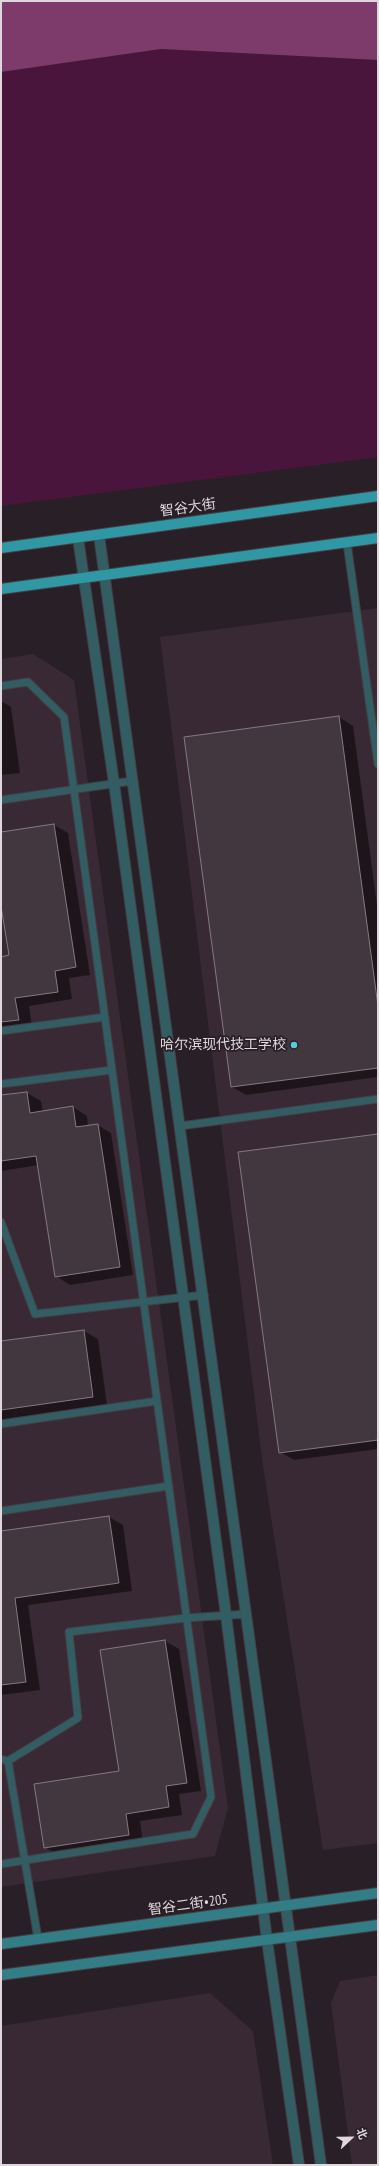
<!DOCTYPE html>
<html>
<head>
<meta charset="utf-8">
<style>
	body { margin:0 }
	#map { position:relative; width:379px; height:2166px; overflow:hidden; background:#291f26; font-family:"PT Sans Narrow","Noto Sans SC",sans-serif }
	canvas { display:block }
	.frame { position:absolute; inset:0; border:2px solid #dfd7dc; pointer-events:none }
	.north { position:absolute; left:331px; top:2118px; width:40px; height:40px; -webkit-text-stroke:3px #291f26; paint-order:stroke; rotate:68deg; font-size:11px; font-weight:700; line-height:16px; text-align:center; color:#dfd7dc }
	.north::after { content:''; display:block; margin:auto; width:14px; height:18px; background:#dfd7dc; clip-path:polygon(50% 0,100% 100%,50% 72%,0 100%) }
</style>
</head>
<body>
<div id="map">
<canvas width="379" height="2166"></canvas>
<div class="frame"></div>
<div class="north">北</div>
</div>
<script>
const context = document.querySelector('canvas').getContext('2d');
context.lineJoin = 'round';
function fillPath(path, color) {
  context.fillStyle = color;
  context.fill(path, 'evenodd');
}
function shape(rows) {
  const path = new Path2D();
  for (const r of rows) {
    path.moveTo(r[0], r[1]);
    for (let i = 2; i < r.length; i += 2) path.lineTo(r[i], r[i + 1]);
  }
  return path;
}
function stroke(path, color, width, dash) {
  context.strokeStyle = color;
  context.lineWidth = width;
  context.lineCap = dash ? 'butt' : 'round';
  context.setLineDash(dash || []);
  context.stroke(path);
}
function write(font, color, halo, rows, align = 'center') {
  context.font = font + ' "PT Sans Narrow","Noto Sans SC",sans-serif';
  context.lineWidth = 3.5;
  context.setLineDash([]);
  context.textBaseline = 'middle';
  context.strokeStyle = halo;
  context.fillStyle = color;
  for (const [text, x, y, turn = 0] of rows) {
    context.save();
    context.translate(x, y);
    context.rotate((+turn || 0) * Math.PI / 180);
    context.textAlign = isNaN(turn) ? turn : align;
    if (halo) context.strokeText(text, 0, 0);
    context.fillText(text, 0, 0);
    context.restore();
  }
}
fillPath(shape([
	[378,608,378,1843,323,1850,263,1466,160,637],
	[33,654,74,680,228,1808,215,1856,1,1887,1,659],
	[378,1975,378,2165,352,2165,331,2003,340,1981],
	[210,1993,253,2031,273,2165,1,2165,1,2026]
]), '#392934');
fillPath(shape([
	[161,49,378,60,378,457,1,506,1,72]
]), '#4a153c');
fillPath(shape([
	[1,1,378,1,378,60,161,49,1,72]
]), '#7c3b6a');
fillPath(shape([
	[1,701,11,707,20,773,1,775],
	[339,717,353,726,378,913,378,1077,246,1095,232,1087],
	[54,825,68,833,90,975,69,978,72,999,29,1006,32,1027,1,1032,1,958,10,956,1,900,1,833],
	[27,1093,41,1101,43,1112,73,1107,87,1116,88,1127,97,1125,111,1133,133,1275,70,1285,56,1276,39,1165,1,1171,1,1096],
	[378,1135,378,1449,294,1460,280,1452],
	[84,1331,98,1339,107,1405,1,1420,1,1342],
	[109,1517,123,1525,132,1591,28,1605,40,1690,1,1695,1,1532],
	[165,1641,179,1649,201,1791,179,1794,182,1815,140,1821,143,1843,59,1856,45,1847,120,1772]
]), '#0007');
const building = shape([
	[339,716,378,1006,378,1068,231,1087,184,737,339,716],
	[54,824,76,967,55,971,58,992,15,998,19,1020,1,1022,1,957,9,955,1,906,1,832,54,824],
	[27,1092,30,1113,73,1106,76,1127,98,1124,120,1267,55,1277,36,1156,1,1161,1,1095,27,1092],
	[378,1134,378,1440,279,1453,238,1152,378,1134],
	[84,1330,93,1397,1,1410,1,1341,84,1330],
	[109,1516,119,1583,15,1598,26,1682,1,1685,1,1531,109,1516],
	[165,1640,187,1783,166,1786,169,1807,126,1814,129,1835,44,1848,34,1784,119,1771,100,1650,165,1640]
]);
fillPath(building, '#43373f');
stroke(building, '#867881', 1);
const service = shape([
	[347,543,378,764],
	[1,686,28,682,64,717,211,1797,193,1834,1,1864],
	[1,800,132,781],
	[1,1031,105,1017],
	[1,1084,112,1070],
	[180,1126,378,1099],
	[1,1222,35,1314,204,1295],
	[1,1424,157,1401],
	[1,1511,169,1486],
	[1,1759,8,1761,78,1718,69,1632,186,1618,247,1614],
	[8,1761,38,1939]
]);
const tertiary = shape([
	[99,535,321,2165],
	[78,538,114,783,226,1615,267,1940,299,2165]
]);
const secondary = shape([
	[1,1944,378,1893],
	[1,1975,378,1925]
]);
const primary = shape([
	[1,548,378,496],
	[1,589,378,538]
]);
stroke(service, '#463c43', 9);
stroke(tertiary, '#463c43', 12);
stroke(secondary, '#463c43', 12);
stroke(primary, '#463c43', 12);
stroke(service, '#315d63', 7);
stroke(tertiary, '#315d63', 10);
stroke(secondary, '#337d87', 10);
stroke(primary, '#3097a4', 10);
for (const [x, y, r, color] of [
	[294,1045,4,"#53cbdb"]
]) {
  const dot = new Path2D();
  dot.arc(x, y, r, 0, 2 * Math.PI);
  context.fillStyle = color;
  context.fill(dot);
  stroke(dot, '#291f26', 1.5);
}
write('14px', '#dfd7dc', '#291f26', [
	["智谷大街",188,508,-8],
	["智谷二街•205",188,1905,-8]
]);
write('14px', '#dfd7dc', '#291f26', [
	["哈尔滨现代技工学校",286,1045]
], 'right');
</script>
</body>
</html>
